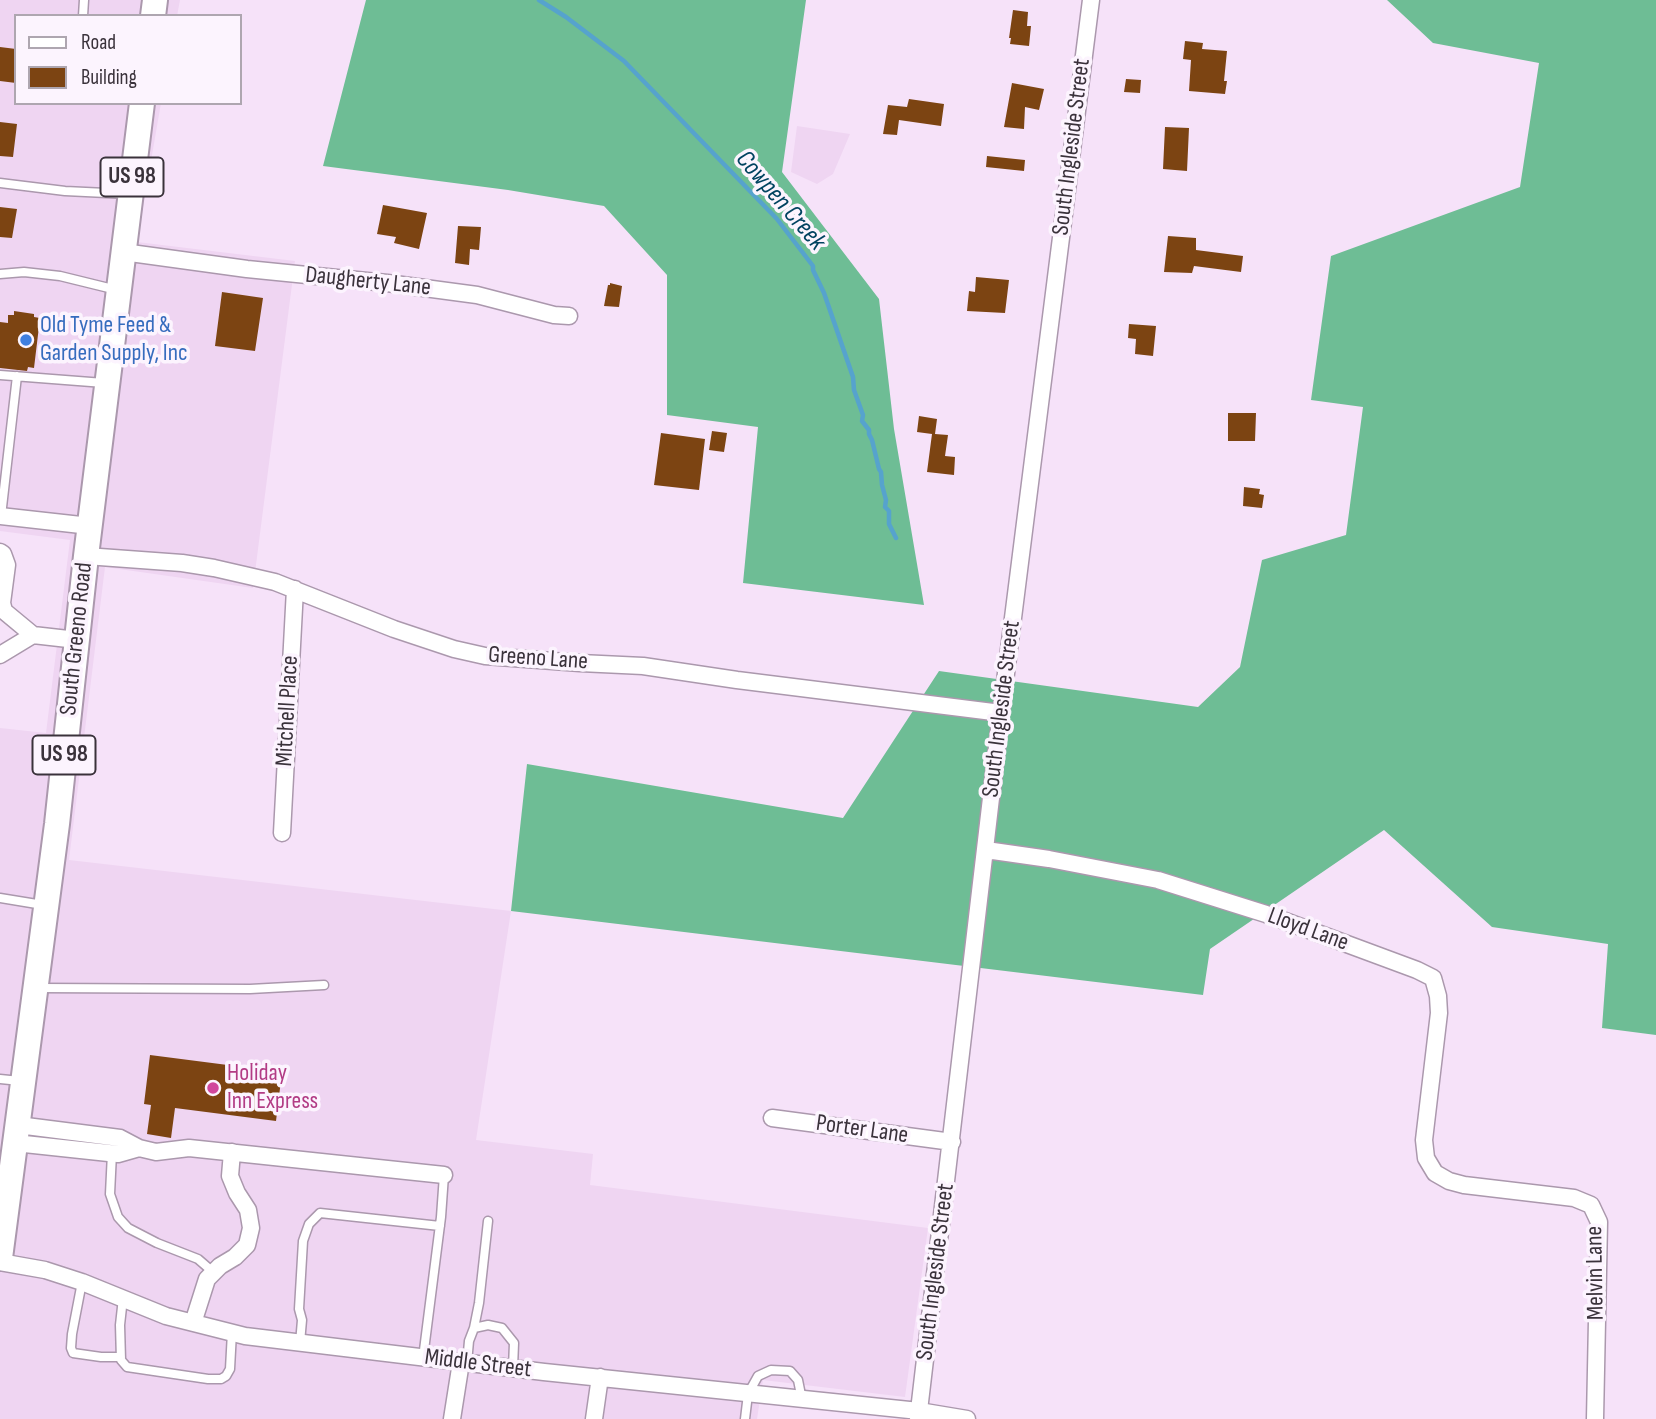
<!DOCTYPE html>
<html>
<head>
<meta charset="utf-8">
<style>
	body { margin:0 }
	#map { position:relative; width:1656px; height:1419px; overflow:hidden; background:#f6e2f9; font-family:"Sofia Sans Condensed",sans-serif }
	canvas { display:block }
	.legend { position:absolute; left:14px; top:14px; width:228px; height:91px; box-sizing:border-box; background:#fcf4fe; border:2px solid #aea6b0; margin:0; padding:9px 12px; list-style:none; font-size:21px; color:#3a323b }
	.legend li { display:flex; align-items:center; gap:14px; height:35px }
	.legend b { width:35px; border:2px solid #aea6b0 }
</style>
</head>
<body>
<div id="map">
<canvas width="1656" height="1419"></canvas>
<ul class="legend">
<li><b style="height:9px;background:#fff"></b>Road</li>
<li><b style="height:19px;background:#7c4412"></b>Building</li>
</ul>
</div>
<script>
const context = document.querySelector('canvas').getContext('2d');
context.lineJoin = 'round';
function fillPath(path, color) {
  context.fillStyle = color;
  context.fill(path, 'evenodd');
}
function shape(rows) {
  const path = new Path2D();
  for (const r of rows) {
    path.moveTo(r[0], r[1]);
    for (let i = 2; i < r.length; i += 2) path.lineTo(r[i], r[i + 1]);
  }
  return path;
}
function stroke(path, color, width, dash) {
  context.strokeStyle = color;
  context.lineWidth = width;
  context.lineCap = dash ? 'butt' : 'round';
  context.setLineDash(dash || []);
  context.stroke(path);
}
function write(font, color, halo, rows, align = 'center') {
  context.font = font + ' "Sofia Sans Condensed",sans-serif';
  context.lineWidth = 7;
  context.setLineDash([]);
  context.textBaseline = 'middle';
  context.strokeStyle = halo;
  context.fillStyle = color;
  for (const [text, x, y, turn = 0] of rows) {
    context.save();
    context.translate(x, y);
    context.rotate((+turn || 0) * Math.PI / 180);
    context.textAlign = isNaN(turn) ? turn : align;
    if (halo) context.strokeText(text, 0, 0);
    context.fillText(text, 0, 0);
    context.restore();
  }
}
fillPath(shape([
	[0,0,180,0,177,16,16,16,16,103,161,103,137,242,295,261,253,588,105,567,69,860,511,911,476,1140,593,1154,590,1185,928,1228,905,1397,763,1380,757,1419,0,1419,0,728,46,733,70,540,0,531],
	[797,126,850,134,833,174,817,184,791,172]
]), '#efd5f2');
fillPath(shape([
	[366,0,806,0,782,172,879,299,894,429,924,605,743,583,758,427,667,415,667,275,604,206,508,190,323,166],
	[1387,0,1656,0,1656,1035,1602,1028,1608,944,1492,927,1384,830,1210,949,1203,995,511,911,527,764,843,818,939,671,1198,707,1240,667,1262,560,1346,535,1363,407,1311,400,1331,256,1520,187,1539,63,1433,43]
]), '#6ebd95');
stroke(shape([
	[539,0,566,17,624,61,777,219,813,266,813,270,824,293,853,377,854,390,863,415,862,421,869,430,869,434,872,440,879,469,881,472,882,485,886,500,885,507,889,511,889,524,896,538]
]), '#56a3cd', 4.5);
fillPath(shape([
	[1013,10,1028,12,1027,26,1031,26,1029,46,1010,44,1011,38,1009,38],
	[1185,41,1203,43,1202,49,1227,51,1224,81,1227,81,1225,94,1189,91,1191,60,1183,59],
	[0,47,16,49,16,83,0,81],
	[1126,79,1141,80,1140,93,1124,92],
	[1012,83,1044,89,1039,110,1025,107,1024,129,1004,127],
	[909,99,944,104,941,126,899,120,897,135,883,134,888,105,907,107],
	[0,122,17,124,13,157,0,156],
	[1165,127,1189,128,1187,171,1163,169],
	[987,156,1025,160,1024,171,986,167],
	[383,205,427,213,419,249,394,243,396,237,377,234],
	[0,207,17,209,12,238,0,237],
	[458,226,481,227,479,250,470,249,469,265,455,263],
	[1168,236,1196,238,1196,250,1243,256,1241,272,1194,266,1192,273,1164,272],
	[976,277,1009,280,1005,313,967,311,969,291,975,292],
	[610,283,622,286,619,307,604,306,608,285,610,285],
	[222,292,263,298,255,351,215,346],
	[14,311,34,314,34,317,40,318,34,368,28,367,27,371,0,368,0,322,8,323,8,315,14,315],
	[1129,324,1156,326,1153,356,1135,354,1136,339,1128,338],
	[1228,413,1256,413,1255,441,1228,441],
	[919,416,937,419,935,434,948,435,945,456,955,457,954,475,927,472,932,434,917,432],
	[712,431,727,433,724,452,709,450],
	[661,433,705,439,699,490,654,485],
	[1244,487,1260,489,1259,494,1264,495,1262,508,1243,506],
	[150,1055,282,1072,276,1121,175,1108,171,1138,147,1134,151,1105,144,1104]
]), '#7c4412');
const lane = shape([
	[83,16,84,0],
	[0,183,65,191,127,194],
	[0,274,24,272,60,276,117,290],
	[0,375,104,383],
	[1,516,17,376],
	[0,898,43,905],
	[38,988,250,989,324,985],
	[0,1079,20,1081],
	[112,1153,110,1194,118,1217,128,1228,157,1243,198,1259,213,1272],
	[82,1282,72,1334,71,1348,73,1353,101,1357,121,1357],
	[123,1298,120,1325,121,1360,127,1367,208,1379,221,1379,226,1376,230,1369,232,1332],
	[474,1328,479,1303,488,1221],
	[300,1343,302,1320,299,1309,303,1241,309,1224,320,1213,440,1226],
	[423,1358,441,1217,444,1175],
	[467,1363,469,1341,474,1328,488,1325,502,1328,514,1343,513,1368],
	[745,1419,748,1394,758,1376,771,1370,790,1371,798,1380,802,1400]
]);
const street = shape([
	[123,252,247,269,387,283,477,295,554,315,569,316],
	[0,516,90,526],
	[0,552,3,554,7,565,2,603,4,611,33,635],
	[86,556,182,563,214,568,275,582,394,629,454,649,485,656,580,663,643,666,737,680,1001,713],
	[0,655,33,635,77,640],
	[282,833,295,589],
	[986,850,1049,859,1158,880,1266,914,1417,970,1433,978,1438,996,1439,1013,1424,1140,1426,1158,1435,1173,1449,1181,1464,1185,1574,1198,1591,1205,1599,1222,1595,1419],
	[772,1118,952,1142],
	[18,1125,120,1138,139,1148,156,1152,189,1148,444,1175],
	[15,1143,118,1154,139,1148],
	[0,1262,45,1270,82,1282,166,1316,245,1336,544,1372,919,1411,967,1419],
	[193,1323,207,1279,220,1266,235,1257,247,1245,251,1228,248,1210,237,1193,230,1176,232,1152],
	[452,1419,461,1362],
	[594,1419,600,1377],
	[918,1419,1001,713,1091,0]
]);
const primary = shape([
	[153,16,155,0],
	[0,1258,57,824,86,556,142,103]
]);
stroke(lane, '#ab98ad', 11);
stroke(street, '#ab98ad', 19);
stroke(primary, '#ab98ad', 28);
stroke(lane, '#fff', 8);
stroke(street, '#fff', 16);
stroke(primary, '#fff', 24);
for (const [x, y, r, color] of [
	[26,340,7,"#3f7fe0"],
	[213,1088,7,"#d1479c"]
]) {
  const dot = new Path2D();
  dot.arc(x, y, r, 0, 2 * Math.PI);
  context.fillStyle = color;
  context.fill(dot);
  stroke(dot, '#fcf4fe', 2.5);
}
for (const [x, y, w] of [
	[132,177,63],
	[64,755,63]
]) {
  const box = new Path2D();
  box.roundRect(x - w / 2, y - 19.5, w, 39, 5);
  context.fillStyle = '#fcf4fe';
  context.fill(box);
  stroke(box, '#3a323b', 2);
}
write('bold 23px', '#3a323b', null, [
	["US 98",132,177],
	["US 98",64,755]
]);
write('24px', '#3a323b', '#fcf4fe', [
	["South Ingleside Street",1072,147,-83],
	["Daugherty Lane",368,282,6],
	["South Greeno Road",77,639,-84],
	["Greeno Lane",538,659,4],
	["South Ingleside Street",1002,709,-83],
	["Mitchell Place",288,711,-87],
	["Lloyd Lane",1308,930,20],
	["Porter Lane",862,1130,8],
	["South Ingleside Street",936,1272,-83],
	["Melvin Lane",1596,1273,-91],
	["Middle Street",478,1364,7]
]);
write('24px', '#366cbe', '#fcf4fe', [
	["Old Tyme Feed &",40,326],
	["Garden Supply, Inc",40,354]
], 'left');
write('24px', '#b23c85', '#fcf4fe', [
	["Holiday",227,1074],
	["Inn Express",227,1102]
], 'left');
write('italic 26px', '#024461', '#fcf4fe', [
	["Cowpen Creek",780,201,49]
]);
</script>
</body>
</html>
